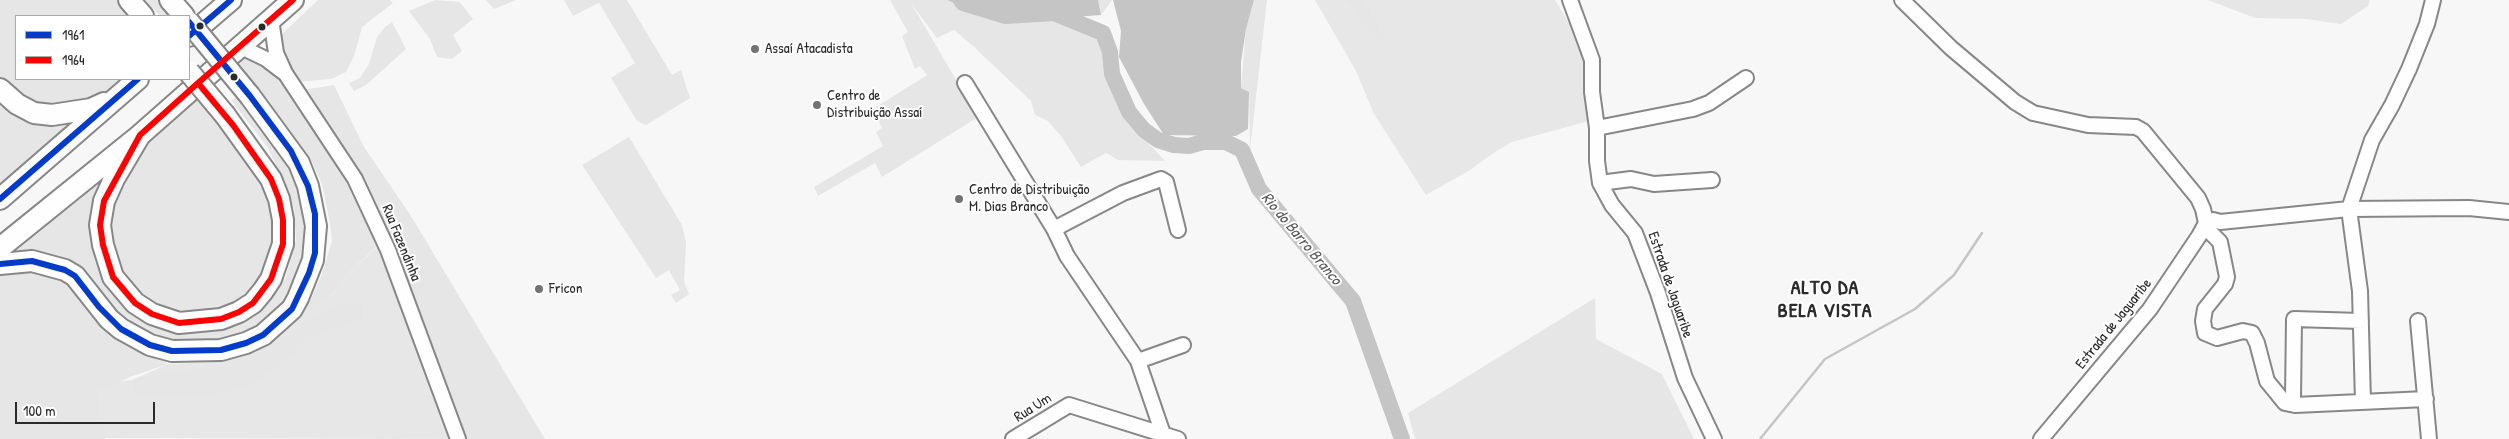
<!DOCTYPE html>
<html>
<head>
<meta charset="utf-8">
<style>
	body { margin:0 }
	#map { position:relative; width:2509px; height:439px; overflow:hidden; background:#f7f7f7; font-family:"Patrick Hand",sans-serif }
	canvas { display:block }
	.legend { position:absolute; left:15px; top:15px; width:175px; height:65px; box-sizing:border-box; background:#fff; border:1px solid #aaa; margin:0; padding:6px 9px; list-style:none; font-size:15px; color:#2b2b2b }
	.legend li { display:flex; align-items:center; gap:10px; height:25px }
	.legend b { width:25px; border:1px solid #aaa }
	.scale { position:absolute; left:15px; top:402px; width:140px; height:22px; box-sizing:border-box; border:2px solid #2b2b2b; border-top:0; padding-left:6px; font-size:15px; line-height:18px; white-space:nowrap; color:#2b2b2b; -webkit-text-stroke:4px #fff; paint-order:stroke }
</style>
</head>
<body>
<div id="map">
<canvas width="2509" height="439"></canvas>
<ul class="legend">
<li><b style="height:6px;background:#043bc9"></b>1961</li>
<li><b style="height:6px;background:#f00"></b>1964</li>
</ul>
<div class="scale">100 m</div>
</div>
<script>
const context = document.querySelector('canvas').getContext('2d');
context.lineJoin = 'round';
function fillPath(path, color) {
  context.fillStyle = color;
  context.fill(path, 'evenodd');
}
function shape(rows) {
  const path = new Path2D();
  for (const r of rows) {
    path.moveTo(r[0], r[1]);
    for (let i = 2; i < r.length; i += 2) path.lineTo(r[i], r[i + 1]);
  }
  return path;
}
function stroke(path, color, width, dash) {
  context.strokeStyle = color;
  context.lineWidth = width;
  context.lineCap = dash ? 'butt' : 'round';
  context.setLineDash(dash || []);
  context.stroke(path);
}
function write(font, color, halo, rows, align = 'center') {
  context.font = font + ' "Patrick Hand",sans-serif';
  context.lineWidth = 4;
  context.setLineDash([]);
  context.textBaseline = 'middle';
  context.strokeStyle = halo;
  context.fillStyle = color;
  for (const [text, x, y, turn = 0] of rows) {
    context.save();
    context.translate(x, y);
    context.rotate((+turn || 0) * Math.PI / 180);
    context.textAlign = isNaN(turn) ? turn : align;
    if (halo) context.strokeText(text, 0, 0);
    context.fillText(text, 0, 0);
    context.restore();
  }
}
fillPath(shape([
	[1315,0,1555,0,1588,55,1589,121,1512,142,1492,154,1470,170,1426,195,1374,114,1356,71],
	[379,245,461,439,105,438,99,392,117,382,132,380,168,364,215,362,259,342,287,320,331,295,350,272]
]), '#e7e7e7');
fillPath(shape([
	[0,0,138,0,153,16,16,16,16,79,141,79,0,199,0,107,16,104,0,89],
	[145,0,163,0,177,16,160,16],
	[318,0,390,0,393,3,362,27,354,56,346,72,331,79,298,82,288,69,281,47,281,35],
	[435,0,460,2,473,19,453,35,462,51,452,59,437,57,430,39,409,11],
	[486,0,516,0,494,9],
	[564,0,627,0,672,75,681,70,690,98,646,125,637,121,611,78,635,63,599,3,573,16],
	[890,0,947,0,974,12,1061,18,1097,31,1110,88,1128,121,1165,161,1118,160,1106,153,1081,167,1061,136,1048,121,1035,115,1031,101,972,45,954,30,937,38,911,3,978,117,882,177,875,163,818,196,814,187,883,146,876,132,882,128,873,109,927,75,920,66,915,69,902,36,908,32],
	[1096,0,1112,0,1101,15],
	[1254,0,1267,0,1250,150,1249,92,1241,88,1246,29],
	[1344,0,1363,0,1384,36,1381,40],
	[2208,0,2370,0,2368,6,2341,24,2306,19,2255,18],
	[392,22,406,49,366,85,354,91,349,83,360,78,369,64,377,37,385,27],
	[254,57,282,75,346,176,372,227,376,247,350,272,331,295,296,317,311,299,322,274,332,241,330,223,322,184,313,164,282,120,232,62],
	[204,79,224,98,277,168,268,148,231,100,241,95,295,171,309,243,287,303,261,326,235,341,183,343,167,339,137,326,116,309,79,268,60,256,43,252,23,250,4,253,134,152],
	[283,177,294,211,296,240,286,277,271,299,257,309,288,198],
	[334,85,364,147,411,216,545,439,461,439,380,219,302,90],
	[629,137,682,225,686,243,684,282,689,294,676,303,671,295,680,290,669,270,656,278,582,165],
	[23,268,68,278,97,318,133,349,168,364,130,377,99,392,106,439,0,439,0,272],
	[1595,298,1596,339,1662,374,1694,439,1415,439,1408,413],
	[337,303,363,305,362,319,305,338,291,355,248,387,206,395,145,398,131,389,132,380,172,372,218,367,268,346]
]), '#e6e6e6');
fillPath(shape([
	[947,0,1098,0,1101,15,1047,19,974,12],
	[1113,0,1254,0,1246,29,1241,62,1241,88,1249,92,1248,129,1236,136,1164,135,1144,104,1119,57,1121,31]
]), '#c5c5c5');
stroke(shape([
	[1760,439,1825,359,1915,309,1954,275,1982,233]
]), '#c5c5c5', 2.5);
stroke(shape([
	[961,0,963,3,1006,16,1054,13,1103,33,1110,52,1112,74,1129,112,1144,130,1158,140,1174,145,1189,146,1203,142,1226,142,1242,150,1259,189,1353,301,1402,439]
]), '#c5c5c5', 16);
const minor = shape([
	[1570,0,1592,60,1592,92,1597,128,1597,161,1600,183,1612,205,1635,233,1658,293,1685,378,1714,439],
	[1902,0,1951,48,2015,102,2033,113,2088,125,2136,127,2143,131,2198,198,2203,209,2206,223,2199,236,2150,309,2041,439],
	[271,19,276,53,285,73,355,179,388,250,458,439],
	[241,47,266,59,283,72],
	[965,83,1054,229],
	[1597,128,1693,109,1709,103,1746,78],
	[1600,183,1631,179,1654,184,1712,180],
	[2361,321,2294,319,2293,399,2295,405,2426,399],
	[2418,321,2429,439],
	[1138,361,1183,345],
	[2363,402,2360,291,2349,209,2372,140,2392,105,2409,69,2427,24,2433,0],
	[2295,405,2285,403,2267,381,2257,343,2252,333,2243,331,2217,338,2205,333,2203,321,2205,309,2225,284,2227,277,2220,242,2209,231,2206,223,2213,220,2220,222,2349,209,2469,208,2509,212],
	[1163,434,1138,361,1067,256,1054,229,1123,193,1161,179,1166,182,1178,230],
	[1013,439,1069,405,1178,439]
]);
const highway = shape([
	[129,0,143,16],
	[170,0,184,16],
	[189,36,231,0],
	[0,89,17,104,34,113,52,115,91,109,104,103],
	[140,135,114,179,104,201,100,225,103,245,113,277,135,303,152,314,179,323,221,319,239,312,253,303,263,291,271,279,283,244,283,220,279,199,271,179,225,115],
	[0,199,138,79],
	[0,248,140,135,293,0],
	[0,264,32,261,65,270,75,276,109,319,121,329,150,345,172,351,221,350,246,343,263,335,292,309,298,298,313,260,316,226,308,186,299,163,250,96]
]);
stroke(minor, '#878787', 18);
stroke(highway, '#878787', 24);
stroke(minor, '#fefefe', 14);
stroke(highway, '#fefefe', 20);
const highwayBridge = shape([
	[189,22,250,96],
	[189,72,225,115]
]);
stroke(highwayBridge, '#878787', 24, []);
stroke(highwayBridge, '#fefefe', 20);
stroke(shape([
	[189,36,231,0],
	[0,199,138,79],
	[0,264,32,261,65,270,75,276,99,307,121,329,150,345,172,351,221,350,246,343,263,335,292,309,309,273,315,253,315,214,308,186,291,151,250,96,189,22]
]), '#043bc9', 6);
stroke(shape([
	[198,83,233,125,271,179,279,199,283,220,283,244,271,279,253,303,239,312,221,319,179,323,152,314,135,303,113,277,103,245,100,225,104,201,140,135,198,83],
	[198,83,293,0]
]), '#f00', 6);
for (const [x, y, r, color] of [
	[200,26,4.5,"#2b2b2b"],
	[262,27,4.5,"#2b2b2b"],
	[755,49,5,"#727272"],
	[234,77,4.5,"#2b2b2b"],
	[817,105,5,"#727272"],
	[959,199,5,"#727272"],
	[539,289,5,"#727272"]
]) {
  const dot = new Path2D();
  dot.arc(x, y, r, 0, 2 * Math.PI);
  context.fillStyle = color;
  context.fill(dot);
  stroke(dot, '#fff', 2);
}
write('15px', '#2b2b2b', '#fff', [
	["Assaí Atacadista",765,49],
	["Centro de",827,96],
	["Distribuição Assaí",827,113],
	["Centro de Distribuição",969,190],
	["M. Dias Branco",969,207],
	["Fricon",549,289]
], 'left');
write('15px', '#2b2b2b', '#fff', [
	["Rua Fazendinha",401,243,68],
	["Estrada de Jaguaribe",1670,285,71],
	["Estrada de Jaguaribe",2114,324,-51],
	["Rua Um",1033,408,-32]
]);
write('italic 16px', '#5a5a5a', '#fff', [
	["Rio do Barro Branco",1301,239,50]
]);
context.letterSpacing = '1px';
write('bold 20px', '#2b2b2b', '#fff', [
	["ALTO DA",1825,289],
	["BELA VISTA",1825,312]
]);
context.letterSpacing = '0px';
</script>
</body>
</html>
